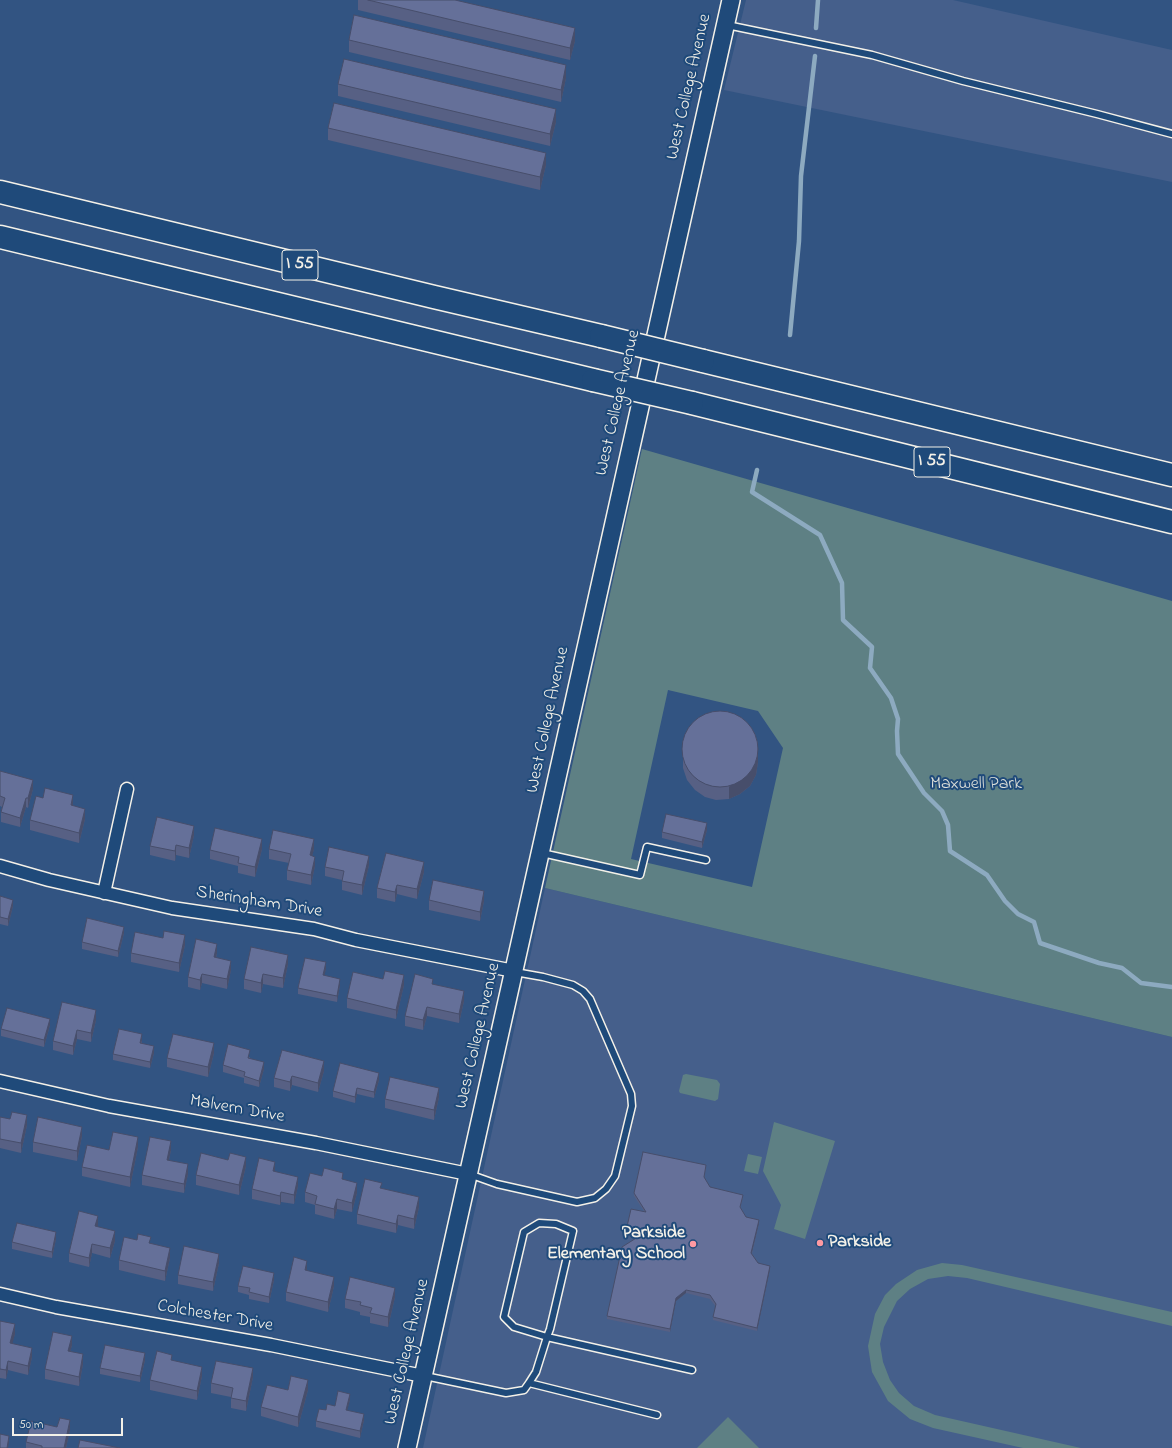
<!DOCTYPE html>
<html>
<head>
<meta charset="utf-8">
<style>
	body { margin:0 }
	#map { position:relative; width:1172px; height:1448px; overflow:hidden; background:#325482; font-family:"Indie Flower",sans-serif }
	canvas { display:block }
	.scale { position:absolute; left:12px; top:1418px; width:111px; height:18px; box-sizing:border-box; border:2px solid #f4f1e8; border-top:0; padding-left:5px; font-size:12px; line-height:14px; white-space:nowrap; color:#f4f1e8; -webkit-text-stroke:3px #1f4a7a; paint-order:stroke }
</style>
</head>
<body>
<div id="map">
<canvas width="1172" height="1448"></canvas>
<div class="scale">50 m</div>
</div>
<script>
const context = document.querySelector('canvas').getContext('2d');
context.lineJoin = 'round';
function fillPath(path, color) {
  context.fillStyle = color;
  context.fill(path, 'evenodd');
}
function shape(rows) {
  const path = new Path2D();
  for (const r of rows) {
    if (r.length === 3) {
      path.moveTo(r[0] + r[2], r[1]);
      path.arc(r[0], r[1], r[2], 0, 2 * Math.PI);
      continue;
    }
    path.moveTo(r[0], r[1]);
    for (let i = 2; i < r.length; i += 2) path.lineTo(r[i], r[i + 1]);
  }
  return path;
}
function stroke(path, color, width, dash) {
  context.strokeStyle = color;
  context.lineWidth = width;
  context.lineCap = dash ? 'butt' : 'round';
  context.setLineDash(dash || []);
  context.stroke(path);
}
function write(font, color, halo, rows, align = 'center') {
  context.font = font + ' "Indie Flower",sans-serif';
  context.lineWidth = 4;
  context.setLineDash([]);
  context.textBaseline = 'middle';
  context.strokeStyle = halo;
  context.fillStyle = color;
  for (const [text, x, y, turn = 0] of rows) {
    context.save();
    context.translate(x, y);
    context.rotate((+turn || 0) * Math.PI / 180);
    context.textAlign = isNaN(turn) ? turn : align;
    if (halo) context.strokeText(text, 0, 0);
    context.fillText(text, 0, 0);
    context.restore();
  }
}
fillPath(shape([
	[746,0,953,0,1172,50,1172,182,724,90],
	[545,888,1172,1037,1172,1448,423,1448]
]), '#455f8b');
fillPath(shape([
	[642,449,1172,601,1172,1037,545,888],
	[668,690,758,711,783,748,752,887,631,859],
	[686,1074,717,1080,720,1084,718,1099,715,1101,680,1093,679,1091,683,1075],
	[774,1122,835,1141,805,1239,774,1229,781,1205,763,1171],
	[748,1154,762,1157,758,1174,744,1171],
	[942,1263,962,1265,1172,1312,1172,1326,967,1278,948,1276,928,1279,910,1289,897,1301,884,1327,880,1344,883,1362,890,1380,899,1393,914,1406,935,1415,1081,1448,1023,1448,933,1428,910,1419,888,1401,872,1372,868,1346,875,1314,885,1295,896,1284,917,1270],
	[728,1417,759,1448,697,1448]
]), '#5e8084');
stroke(shape([
	[816,28,818,0],
	[790,335,799,241,801,176,815,56],
	[757,470,752,492,820,535,842,583,843,620,872,647,870,668,891,698,898,719,897,731,898,754,924,793,942,811,948,825,950,851,987,875,1005,901,1018,914,1034,922,1040,943,1099,963,1122,968,1141,983,1172,987]
]), '#8daac0', 4.5);
const service = shape([
	[727,25,872,55,963,81,1097,114,1172,134],
	[542,853,640,875,647,847,706,860],
	[469,1174,497,1184,577,1202,595,1198,606,1189,615,1176,632,1106,631,1094,590,999,583,991,573,985,543,977,515,972],
	[425,1376,506,1393,524,1390,529,1383,536,1372,547,1337,550,1329,573,1231,556,1224,539,1223,524,1232,504,1317,514,1327,547,1337,692,1370],
	[529,1383,657,1415]
]);
const minor = shape([
	[0,866,49,880,172,908,314,929,356,940,514,971],
	[104,893,127,789],
	[0,1081,109,1106,316,1143,468,1174],
	[0,1294,56,1307,271,1345,423,1376]
]);
const secondary = shape([
	[407,1448,731,0]
]);
const motorway = shape([
	[0,192,434,297,601,336],
	[0,237,593,380],
	[703,361,1172,475],
	[692,403,1172,522]
]);
stroke(service, '#f4f1e8', 9);
stroke(minor, '#f4f1e8', 15);
stroke(secondary, '#f4f1e8', 20);
stroke(motorway, '#f4f1e8', 25);
stroke(service, '#1f4a7a', 6);
stroke(minor, '#1f4a7a', 12);
stroke(secondary, '#1f4a7a', 17);
stroke(motorway, '#1f4a7a', 22);
const motorwayBridge = shape([
	[601,336,703,361],
	[593,380,692,403]
]);
stroke(motorwayBridge, '#f4f1e8', 25, []);
stroke(motorwayBridge, '#1f4a7a', 22);
fillPath(shape([
	[358,0,455,0,575,41,570,60,358,10],
	[349,40,566,78,561,102,349,52],
	[338,84,556,122,550,146,338,96],
	[328,128,546,165,540,190,328,140],
	[683,744,758,762,756,775,750,786,740,794,729,799,716,800,705,797,695,790,687,780,683,768],
	[0,771,33,789,28,808,26,807,20,827,1,822,1,812,2,807,0,806],
	[73,804,73,806,85,819,79,843,30,830,30,820],
	[707,830,702,848,662,838,662,832],
	[194,835,189,858,176,855,175,861,150,855,150,846],
	[262,849,255,877,238,873,238,866,210,859,210,850],
	[269,849,314,849,312,856,315,866,311,885,287,880,287,870,289,863,269,859],
	[369,865,362,895,342,890,342,880,325,876,325,867],
	[424,872,417,899,397,894,395,902,377,898,377,888],
	[0,896,13,906,8,926,0,924],
	[429,900,484,901,480,921,429,910],
	[124,933,118,957,82,949,82,942],
	[185,945,179,972,131,962,131,953],
	[217,953,216,958,231,970,227,989,202,983,200,990,188,987,188,977],
	[288,964,283,988,263,984,261,993,244,989,244,979],
	[326,969,324,975,340,985,337,1002,298,994,298,988],
	[383,979,404,985,396,1019,347,1008,347,998],
	[433,984,464,1001,459,1023,427,1016,423,1030,405,1026,405,1016],
	[96,1020,91,1042,77,1039,73,1055,53,1050,53,1041],
	[50,1025,44,1047,1,1036,1,1029],
	[142,1040,142,1043,154,1053,150,1068,113,1060,113,1054],
	[214,1053,208,1077,167,1067,167,1058],
	[250,1057,250,1058,264,1069,259,1087,244,1083,244,1078,223,1072,223,1065],
	[324,1071,318,1092,292,1085,290,1091,274,1087,274,1078],
	[379,1080,374,1098,357,1094,355,1103,333,1097,333,1091],
	[439,1097,434,1120,385,1108,385,1099],
	[0,1117,27,1125,21,1153,0,1148],
	[82,1136,77,1161,33,1152,33,1142],
	[138,1147,130,1187,82,1176,82,1167,109,1150],
	[171,1150,169,1160,188,1174,184,1193,142,1185,142,1175],
	[228,1160,246,1166,239,1195,196,1185,196,1175],
	[706,1168,704,1178,710,1187,743,1198,740,1208,746,1217,759,1223,752,1254,758,1263,770,1269,757,1331,713,1320,713,1317,716,1307,710,1299,686,1293,676,1301,670,1332,607,1319,607,1316,638,1237,626,1234,626,1231,644,1211,634,1196,634,1193],
	[275,1172,298,1186,294,1204,281,1202,280,1205,252,1199,252,1189],
	[322,1176,343,1180,357,1193,352,1212,337,1209,334,1219,315,1214,315,1205,305,1202,305,1192],
	[382,1188,419,1207,414,1229,398,1225,396,1233,357,1224,357,1214],
	[98,1225,98,1227,115,1241,110,1258,92,1253,89,1267,69,1262,69,1253],
	[56,1239,52,1258,12,1249,12,1242],
	[151,1244,170,1258,165,1281,119,1270,119,1260],
	[219,1263,213,1291,178,1284,178,1275],
	[274,1280,269,1303,249,1299,249,1295,238,1292,238,1286],
	[334,1286,328,1312,286,1301,286,1292],
	[395,1297,388,1327,370,1323,370,1317,360,1315,360,1312,345,1308,345,1299],
	[0,1321,15,1334,12,1343,32,1357,28,1375,8,1370,6,1379,0,1378],
	[72,1345,70,1352,83,1364,79,1386,45,1379,45,1369],
	[145,1360,140,1382,100,1374,100,1368],
	[172,1360,202,1376,197,1400,150,1390,150,1380],
	[253,1377,246,1411,231,1408,231,1397,211,1393,211,1383],
	[288,1390,308,1390,298,1427,261,1416,261,1407],
	[350,1400,347,1410,364,1420,360,1438,316,1427,316,1421,326,1410,335,1406],
	[70,1430,66,1448,26,1448,26,1442]
]), '#576084');
fillPath(shape([
	[575,28,575,41,570,60,570,48],
	[566,65,566,78,561,102,561,90],
	[556,109,556,122,550,146,550,134],
	[546,153,546,165,540,190,540,177],
	[758,750,758,762,756,775,750,786,740,794,729,799,729,787],
	[33,780,33,789,28,808,28,798],
	[73,795,73,804,71,815,71,805],
	[26,798,26,807,20,827,20,818],
	[85,809,85,819,79,843,79,833],
	[707,823,707,830,702,848,702,842],
	[194,826,194,835,189,858,189,848],
	[262,839,262,849,255,877,255,867],
	[314,839,314,849,310,865,310,855],
	[176,845,176,855,175,861,175,851],
	[369,856,369,865,362,895,362,885],
	[315,857,315,866,311,885,311,875],
	[424,862,424,872,417,899,417,889],
	[397,885,397,894,395,902,395,892],
	[484,891,484,901,480,921,480,912],
	[13,900,13,906,8,926,8,919],
	[124,927,124,933,118,957,118,951],
	[185,935,185,945,179,972,179,963],
	[217,944,217,953,214,967,214,957],
	[288,955,288,964,283,988,283,978],
	[231,961,231,970,227,989,227,979],
	[326,962,326,969,323,982,323,975],
	[202,974,202,983,200,990,200,980],
	[263,974,263,984,261,993,261,983],
	[404,975,404,985,396,1019,396,1010],
	[340,979,340,985,337,1002,337,996],
	[464,991,464,1001,459,1023,459,1014],
	[427,1007,427,1016,423,1030,423,1020],
	[96,1010,96,1020,91,1042,91,1033],
	[50,1019,50,1025,44,1047,44,1040],
	[77,1030,77,1039,73,1055,73,1046],
	[142,1034,142,1040,140,1050,140,1043],
	[214,1043,214,1053,208,1077,208,1067],
	[154,1046,154,1053,150,1068,150,1062],
	[324,1061,324,1071,318,1092,318,1083],
	[264,1062,264,1069,259,1087,259,1081],
	[379,1073,379,1080,374,1098,374,1092],
	[292,1076,292,1085,290,1091,290,1082],
	[357,1088,357,1094,355,1103,355,1097],
	[439,1088,439,1097,434,1120,434,1110],
	[27,1115,27,1125,21,1153,21,1143],
	[82,1127,82,1136,77,1161,77,1151],
	[138,1137,138,1147,130,1187,130,1177],
	[171,1141,171,1150,167,1169,167,1160],
	[246,1157,246,1166,239,1195,239,1185],
	[275,1162,275,1171,273,1171],
	[188,1164,188,1174,184,1193,184,1184],
	[298,1177,298,1186,294,1204,294,1195],
	[357,1183,357,1193,352,1212,352,1203],
	[281,1192,281,1202,280,1205,280,1196],
	[419,1197,419,1207,414,1229,414,1219],
	[337,1199,337,1209,334,1219,334,1209],
	[398,1215,398,1225,396,1233,396,1224],
	[98,1216,98,1225,95,1236,95,1226],
	[759,1220,759,1223,751,1256,751,1253],
	[115,1231,115,1241,110,1258,110,1248],
	[56,1232,56,1239,52,1258,52,1252],
	[92,1244,92,1253,89,1267,89,1258],
	[170,1248,170,1258,165,1281,165,1271],
	[219,1254,219,1263,213,1291,213,1282],
	[307,1261,307,1270,305,1270],
	[770,1266,770,1269,757,1331,757,1328],
	[274,1273,274,1280,269,1303,269,1297],
	[334,1277,334,1286,328,1312,328,1302],
	[395,1288,395,1297,388,1327,388,1317],
	[686,1290,686,1293,676,1301,670,1332,670,1329,676,1298],
	[15,1324,15,1334,10,1353,10,1343],
	[72,1336,72,1345,68,1361,68,1351],
	[32,1348,32,1357,28,1375,28,1366],
	[145,1353,145,1360,140,1382,140,1376],
	[83,1354,83,1364,79,1386,79,1377],
	[8,1361,8,1370,6,1379,6,1370],
	[202,1367,202,1376,197,1400,197,1391],
	[253,1368,253,1377,246,1411,246,1401],
	[308,1380,308,1390,298,1427,298,1417],
	[350,1394,350,1400,346,1416,346,1410],
	[364,1414,364,1420,360,1438,360,1431],
	[70,1420,70,1430,66,1448,64,1448],
	[9,1436,9,1442,8,1448,7,1448]
]), '#474e6b');
const building = shape([
	[368,0,455,0,575,28,570,48,368,0],
	[354,15,566,65,561,90,349,40,354,15],
	[344,59,556,109,550,134,338,84,344,59],
	[334,103,546,153,540,177,328,128,334,103],
	[720,749,38],
	[0,771,33,780,28,798,26,798,20,818,1,812,5,798,0,796,0,771],
	[45,788,73,795,71,805,85,809,79,833,30,820,36,796,43,798,45,788],
	[666,814,707,823,702,842,662,832,666,814],
	[157,817,194,826,189,848,176,845,175,851,150,846,157,817],
	[215,828,262,839,255,867,238,863,239,857,210,850,215,828],
	[273,830,314,839,310,855,315,857,311,875,287,870,291,854,269,849,273,830],
	[329,847,369,856,362,885,342,881,344,871,325,867,329,847],
	[386,853,424,862,417,889,397,885,395,892,377,888,386,853],
	[433,880,484,891,480,912,429,900,433,880],
	[0,896,13,900,8,919,0,917,0,896],
	[87,918,124,927,118,951,82,942,87,918],
	[164,931,185,935,179,963,131,953,135,932,163,938,164,931],
	[196,939,217,944,214,957,231,961,227,979,202,974,200,980,188,977,196,939],
	[251,947,288,955,283,978,263,974,261,983,244,979,251,947],
	[305,958,326,962,323,975,340,979,337,996,298,988,305,958],
	[385,971,404,975,396,1010,347,998,353,972,383,979,385,971],
	[415,974,433,979,432,984,464,991,459,1014,427,1007,423,1020,405,1016,415,974],
	[62,1002,96,1010,91,1033,77,1030,73,1046,53,1041,62,1002],
	[7,1008,50,1019,44,1040,1,1029,7,1008],
	[119,1029,142,1034,140,1043,154,1046,150,1062,113,1054,119,1029],
	[173,1034,214,1043,208,1067,167,1058,173,1034],
	[228,1044,250,1050,248,1058,264,1062,259,1081,244,1076,245,1072,223,1065,228,1044],
	[282,1050,324,1061,318,1083,292,1076,290,1082,274,1078,282,1050],
	[340,1063,379,1073,374,1092,357,1088,355,1097,333,1091,340,1063],
	[390,1077,439,1088,434,1110,385,1099,390,1077],
	[12,1112,27,1115,21,1143,0,1139,0,1117,10,1119,12,1112],
	[38,1117,82,1127,77,1151,33,1142,38,1117],
	[113,1132,138,1137,130,1177,82,1167,87,1145,109,1150,113,1132],
	[150,1137,171,1141,167,1160,188,1164,184,1184,142,1175,150,1137],
	[643,1152,706,1165,704,1177,710,1187,743,1195,740,1207,746,1217,759,1220,751,1253,758,1263,770,1266,757,1328,713,1317,716,1304,710,1295,686,1290,676,1298,670,1329,607,1316,622,1247,641,1235,626,1231,631,1209,646,1212,634,1193,643,1152],
	[201,1153,228,1160,230,1153,246,1157,239,1185,196,1175,201,1153],
	[259,1158,275,1162,273,1171,298,1177,294,1195,281,1192,280,1196,252,1189,259,1158],
	[324,1168,343,1173,342,1179,357,1183,352,1203,337,1199,334,1209,315,1204,317,1196,305,1192,310,1173,322,1176,324,1168],
	[365,1179,382,1183,380,1188,419,1197,414,1219,398,1215,396,1224,357,1214,365,1179],
	[79,1211,98,1216,95,1226,115,1231,110,1248,92,1244,89,1258,69,1253,79,1211],
	[17,1223,56,1232,52,1252,12,1242,17,1223],
	[138,1234,151,1237,149,1243,170,1248,165,1271,119,1260,124,1237,137,1240,138,1234],
	[184,1246,219,1254,213,1282,178,1275,184,1246],
	[294,1257,307,1261,305,1270,334,1277,328,1302,286,1292,294,1257],
	[243,1266,274,1273,269,1297,249,1292,250,1288,238,1286,243,1266],
	[350,1277,395,1288,388,1317,370,1313,372,1308,360,1305,361,1302,345,1299,350,1277],
	[0,1321,15,1324,10,1343,32,1348,28,1366,8,1361,6,1370,0,1369,0,1321],
	[53,1332,72,1336,68,1351,83,1354,79,1377,45,1369,53,1332],
	[105,1345,145,1353,140,1376,100,1368,105,1345],
	[157,1351,172,1355,171,1360,202,1367,197,1391,150,1380,157,1351],
	[216,1361,253,1368,246,1401,231,1398,233,1388,211,1383,216,1361],
	[291,1376,308,1380,298,1417,261,1407,267,1385,288,1390,291,1376],
	[338,1391,350,1394,346,1410,364,1414,360,1431,316,1421,319,1409,326,1410,327,1404,335,1406,338,1391],
	[60,1418,70,1420,64,1448,42,1448,42,1446,26,1442,31,1421,57,1427,60,1418],
	[0,1434,9,1436,7,1448,0,1448,0,1434],
	[80,1440,120,1448,78,1448,80,1440]
]);
fillPath(building, '#657099');
stroke(building, '#474e6b', 1);
for (const [x, y, r, color] of [
	[820,1243,4,"#ff9aa2"],
	[693,1244,4,"#ff9aa2"]
]) {
  const dot = new Path2D();
  dot.arc(x, y, r, 0, 2 * Math.PI);
  context.fillStyle = color;
  context.fill(dot);
  stroke(dot, '#1f4a7a', 1.5);
}
for (const [x, y, w] of [
	[300,265,36],
	[932,462,36]
]) {
  const box = new Path2D();
  box.roundRect(x - w / 2, y - 15, w, 30, 3);
  context.fillStyle = '#1f4a7a';
  context.fill(box);
  stroke(box, '#f4f1e8', 1);
}
write('bold 17px', '#f4f1e8', null, [
	["I 55",300,265],
	["I 55",932,462]
]);
write('18px', '#f4f1e8', '#1f4a7a', [
	["West College Avenue",690,87,-77],
	["West College Avenue",619,403,-77],
	["West College Avenue",549,720,-78],
	["Sheringham Drive",259,903,9],
	["West College Avenue",479,1036,-77],
	["Malvern Drive",237,1110,10],
	["Colchester Drive",215,1317,10],
	["West College Avenue",408,1352,-77]
]);
write('18px', '#dee0d9', '#1f4a7a', [
	["Maxwell Park",976,785]
]);
write('bold 18px', '#f4f1e8', '#1f4a7a', [
	["Parkside",685,1234],
	["Elementary School",685,1255],
	["Parkside",828,1243,"left"]
], 'right');
</script>
</body>
</html>
